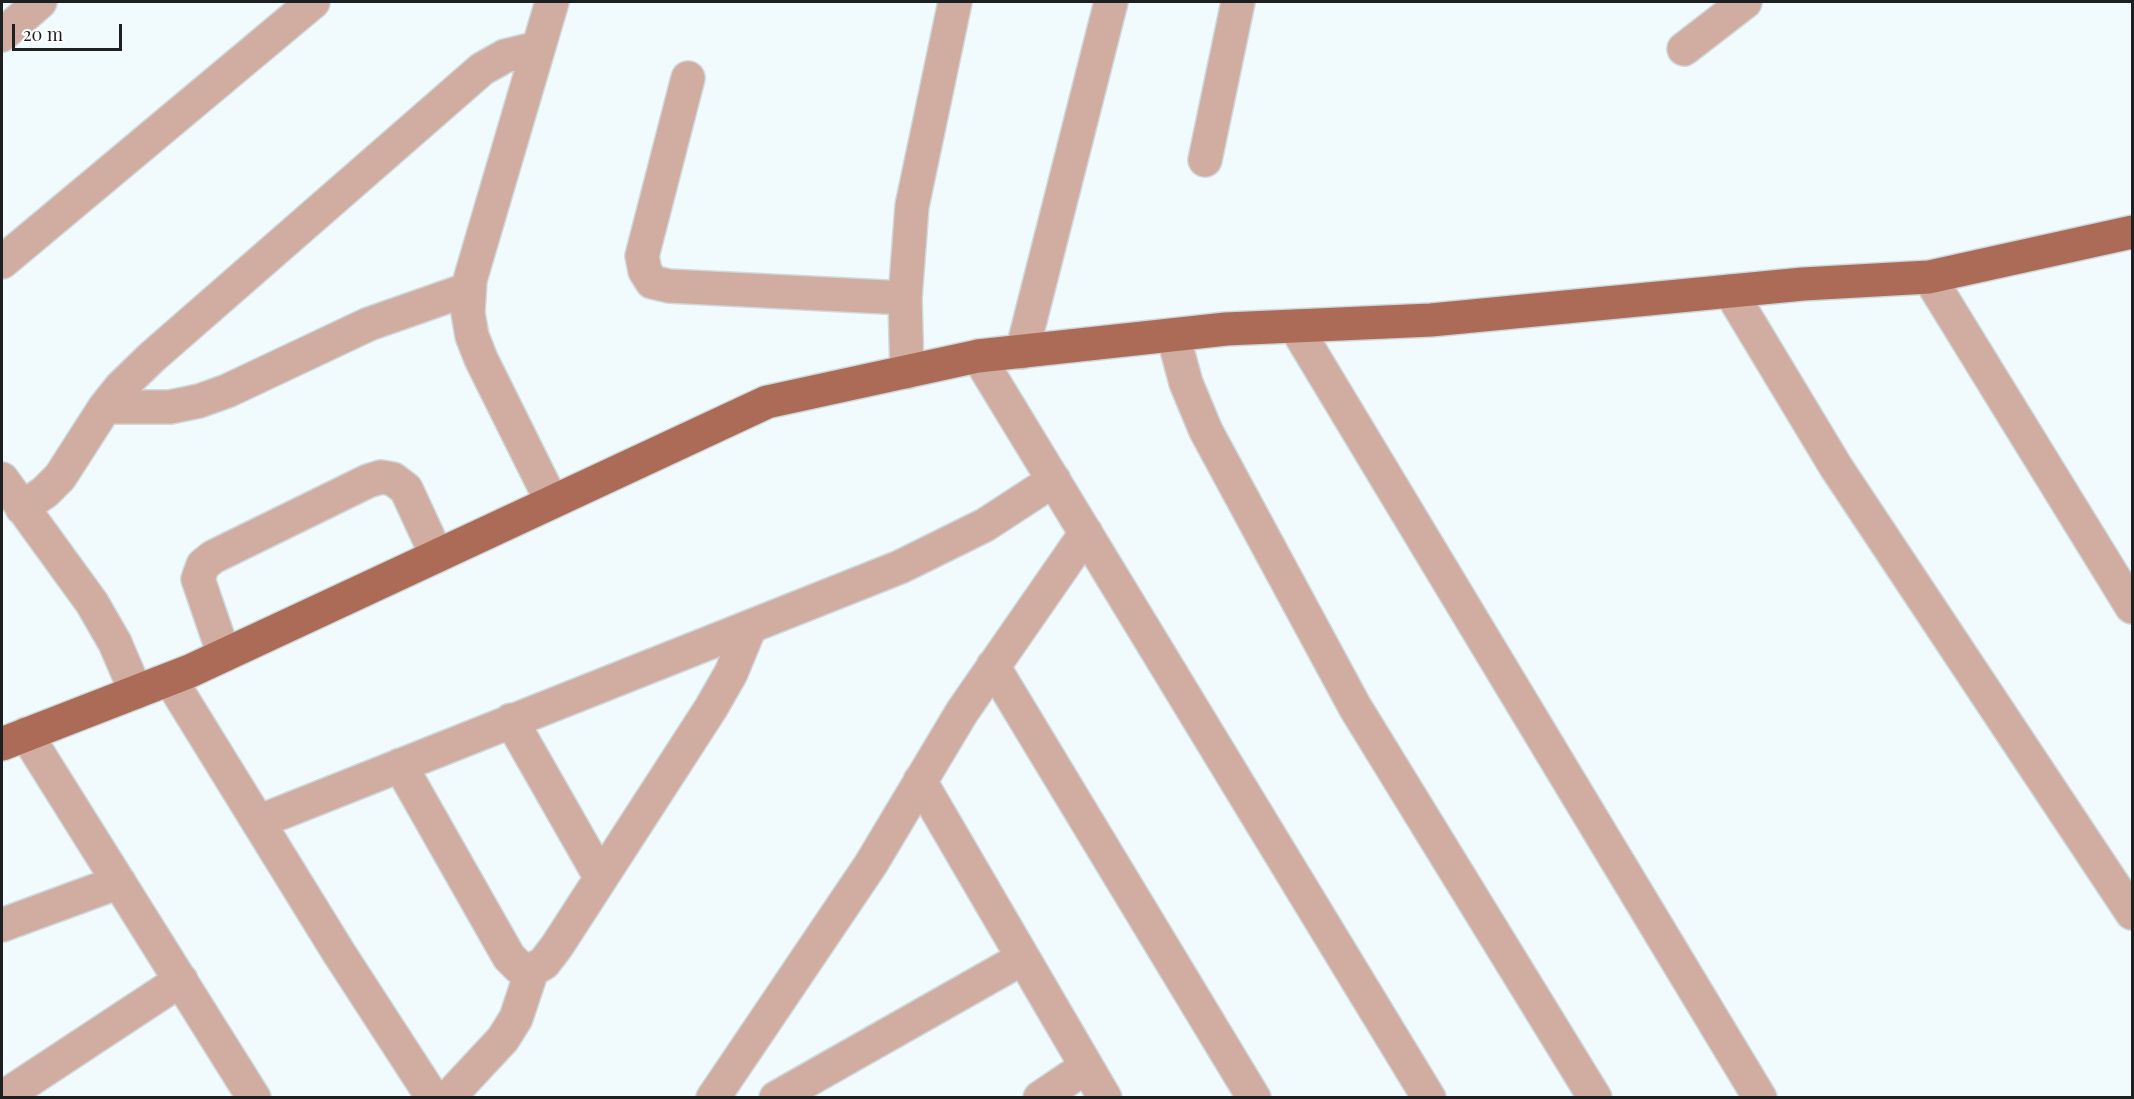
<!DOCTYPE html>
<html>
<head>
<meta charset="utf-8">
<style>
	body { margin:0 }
	#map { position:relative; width:2134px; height:1099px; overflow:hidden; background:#f1fbfe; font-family:"Playfair Display",serif }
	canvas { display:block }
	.frame { position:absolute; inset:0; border:3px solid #1d2021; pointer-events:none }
	.scale { position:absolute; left:12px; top:24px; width:110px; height:27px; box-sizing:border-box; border:3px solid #1d2021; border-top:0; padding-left:8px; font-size:18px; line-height:21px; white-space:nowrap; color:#1d2021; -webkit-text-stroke:4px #fff; paint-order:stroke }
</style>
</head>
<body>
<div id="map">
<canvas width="2134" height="1099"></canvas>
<div class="frame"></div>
<div class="scale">20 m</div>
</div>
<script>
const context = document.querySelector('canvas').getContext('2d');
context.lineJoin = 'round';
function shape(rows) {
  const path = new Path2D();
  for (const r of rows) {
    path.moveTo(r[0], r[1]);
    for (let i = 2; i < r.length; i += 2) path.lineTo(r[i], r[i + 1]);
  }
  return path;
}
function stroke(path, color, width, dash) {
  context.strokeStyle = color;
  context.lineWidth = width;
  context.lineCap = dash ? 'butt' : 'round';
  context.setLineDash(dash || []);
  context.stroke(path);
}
const minor = shape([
	[552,2,470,280,468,313,472,336,481,359,552,502],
	[2,35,40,2],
	[1684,49,1745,2],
	[688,78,642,256,645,271,652,282,669,286,905,298],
	[1205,160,1238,2],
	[2,262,313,2],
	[1929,277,2132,607],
	[1730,291,1836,467,2132,913],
	[1295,326,1760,1098],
	[1173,335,1186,383,1206,431,1355,707,1595,1098],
	[1022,352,1111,2],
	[978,356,1429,1098],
	[907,372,905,298,912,206,955,2],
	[105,407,170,407,199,401,227,391,369,324,469,289],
	[2,479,92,603,115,643,136,692],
	[22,508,45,492,60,477,105,407,121,387,152,357,482,69,505,56,538,48],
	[224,655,198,579,203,565,213,557,368,481,381,477,393,479,406,489,437,556],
	[993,666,1254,1098],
	[170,679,339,953,433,1098],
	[511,720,601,878],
	[26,734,254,1098],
	[400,765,509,957,520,968,532,970,544,963,557,946,711,708,731,673,750,627],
	[920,781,1105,1098],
	[258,822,900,567,985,525,1054,480],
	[2,925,119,882],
	[2,1098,181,980],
	[448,1098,503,1039,516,1018,532,970],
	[713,1098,871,864,962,712,1086,533],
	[776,1098,1023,958],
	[1040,1098,1086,1067]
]);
const major = shape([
	[2,744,190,671,767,402,978,356,1226,329,1431,320,1803,284,1929,277,2132,232]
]);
stroke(minor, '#cfd8db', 36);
stroke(major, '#cfd8db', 36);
stroke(minor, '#d1aca0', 33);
stroke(major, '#ab6b56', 33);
</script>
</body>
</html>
